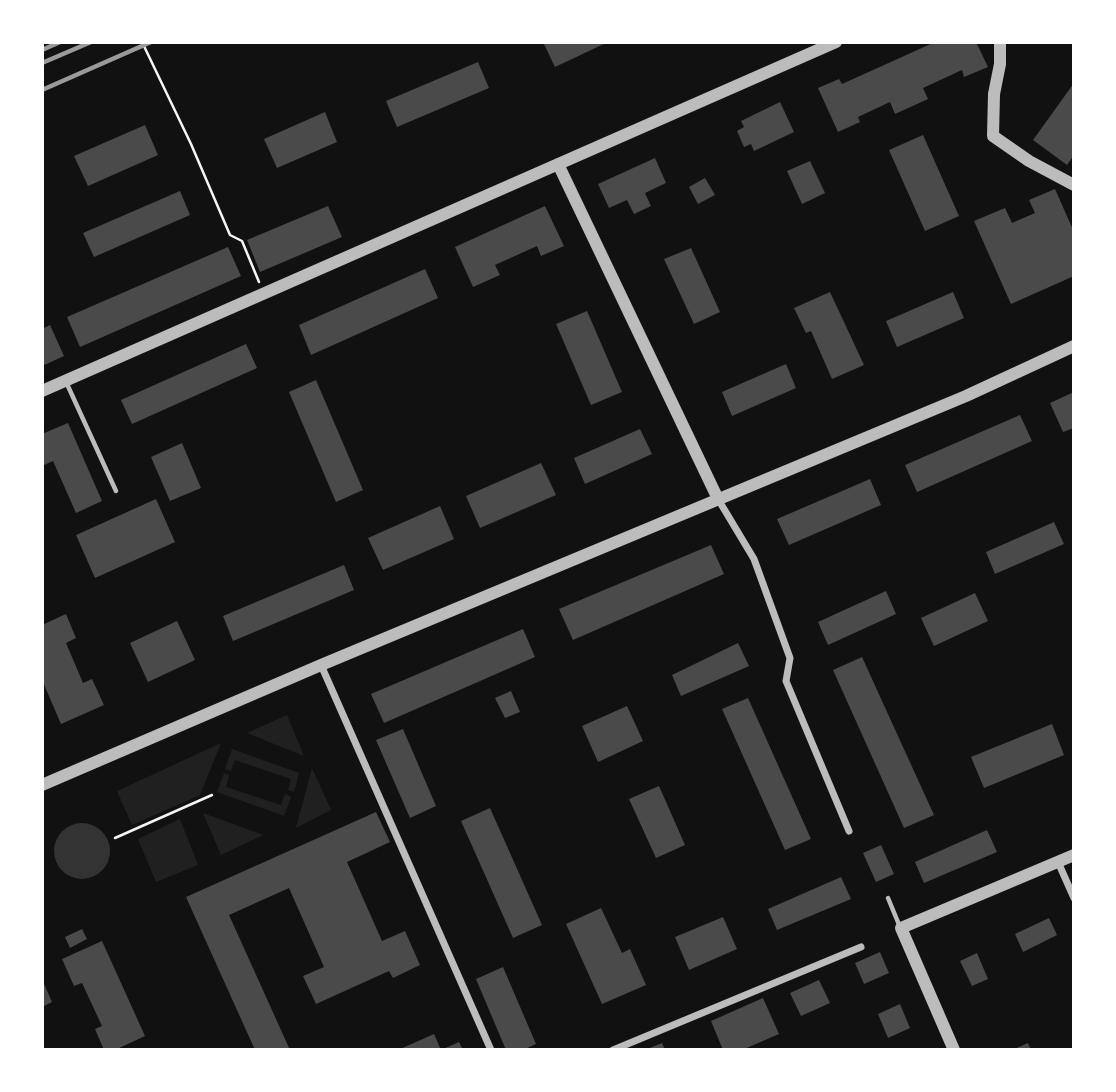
<!DOCTYPE html>
<html>
<head>
<meta charset="utf-8">
<style>
	body { margin:0 }
	#map { position:relative; width:1116px; height:1092px; overflow:hidden; background:#111; font-family:Lato,sans-serif }
	canvas { display:block }
	.frame { position:absolute; inset:0; border:44px solid #fff; pointer-events:none }
</style>
</head>
<body>
<div id="map">
<canvas width="1116" height="1092"></canvas>
<div class="frame"></div>
</div>
<script>
const context = document.querySelector('canvas').getContext('2d');
context.lineJoin = 'round';
function fillPath(path, color) {
  context.fillStyle = color;
  context.fill(path, 'evenodd');
}
function shape(rows) {
  const path = new Path2D();
  for (const r of rows) {
    if (r.length === 3) {
      path.moveTo(r[0] + r[2], r[1]);
      path.arc(r[0], r[1], r[2], 0, 2 * Math.PI);
      continue;
    }
    path.moveTo(r[0], r[1]);
    for (let i = 2; i < r.length; i += 2) path.lineTo(r[i], r[i + 1]);
  }
  return path;
}
function stroke(path, color, width, dash) {
  context.strokeStyle = color;
  context.lineWidth = width;
  context.lineCap = dash ? 'butt' : 'round';
  context.setLineDash(dash || []);
  context.stroke(path);
}
fillPath(shape([
	[287,715,304,756,247,733],
	[221,743,200,795,132,825,117,791],
	[232,749,299,773,294,792,288,790,291,779,235,760,231,771,225,769],
	[312,768,331,810,296,828],
	[224,773,229,775,226,787,281,805,285,794,291,797,284,816,217,792],
	[203,813,263,835,221,855],
	[180,819,198,865,156,882,138,839]
]), '#202020');
fillPath(shape([
	[82,851,28]
]), '#333');
fillPath(shape([
	[543,42,608,42,555,67],
	[935,42,976,42,988,67,964,77,962,70,923,88,928,99,895,114,890,102,858,117,860,122,838,132,818,88,839,79,842,84],
	[478,62,489,88,397,127,386,101],
	[1074,83,1074,155,1067,165,1033,140],
	[780,102,794,132,754,151,751,144,744,147,737,131,744,127,741,121],
	[325,112,337,142,277,168,264,139],
	[145,125,158,155,88,186,74,156],
	[923,135,959,216,925,231,889,150],
	[655,158,666,183,645,193,651,206,634,214,627,200,609,208,598,184],
	[810,161,825,193,802,204,787,171],
	[705,178,715,195,698,204,689,187],
	[1055,189,1074,232,1074,276,1011,304,974,221,1005,208,1012,223,1035,213,1029,200],
	[180,191,190,215,94,257,83,233],
	[328,206,342,237,260,272,247,240],
	[545,206,564,246,541,256,537,246,495,265,500,275,473,287,455,247],
	[228,247,241,276,80,347,67,317],
	[691,248,720,312,694,324,664,259],
	[425,269,438,298,311,355,299,325],
	[830,292,864,365,832,379,811,331,806,333,794,308],
	[953,292,964,318,897,347,886,321],
	[587,311,622,392,591,405,556,324],
	[50,325,64,356,42,366,42,329],
	[246,344,257,368,132,424,121,400],
	[786,364,796,388,732,416,722,392],
	[316,380,363,490,336,502,289,392],
	[1074,392,1074,428,1063,432,1050,403],
	[1020,415,1032,441,917,492,905,465],
	[68,423,102,501,76,513,53,461,42,466,42,434],
	[640,429,652,454,585,484,574,458],
	[182,443,201,488,170,501,151,457],
	[541,463,556,495,480,528,466,496],
	[870,479,881,505,789,545,777,519],
	[156,499,175,542,95,578,76,535],
	[440,506,454,539,383,570,368,538],
	[1054,522,1064,544,995,574,986,552],
	[711,545,724,574,573,640,559,609],
	[344,565,354,590,233,641,223,616],
	[886,591,896,614,828,645,818,622],
	[975,593,988,621,934,646,921,618],
	[66,614,76,638,66,643,83,683,92,679,104,705,61,724,42,680,42,625],
	[177,621,195,660,148,682,130,643],
	[523,629,535,657,384,723,371,694],
	[738,643,749,666,681,696,672,675],
	[862,657,934,815,904,828,833,670],
	[511,691,520,712,505,718,495,698],
	[748,698,811,839,785,850,722,709],
	[627,706,643,741,598,762,582,726],
	[1052,724,1064,755,984,788,971,757],
	[403,729,436,806,410,818,376,740],
	[659,786,685,845,656,858,629,799],
	[490,808,542,925,513,938,461,821],
	[376,812,390,842,347,862,382,941,405,931,420,965,393,978,389,971,316,1004,303,976,324,967,289,888,229,915,290,1050,255,1050,186,897],
	[987,830,997,852,924,883,915,862],
	[881,845,894,874,876,882,863,853],
	[841,877,851,899,777,930,768,909],
	[601,908,622,953,630,949,646,985,602,1004,566,924],
	[723,917,737,949,689,970,675,937],
	[1049,918,1057,935,1023,952,1015,934],
	[82,929,87,939,70,948,65,937],
	[102,941,145,1036,115,1050,104,1050,95,1029,102,1026,82,983,74,986,62,959],
	[880,952,889,973,864,984,855,963],
	[977,953,988,979,972,986,960,961],
	[503,967,536,1044,523,1050,506,1050,476,979],
	[42,979,52,1002,42,1007],
	[819,980,830,1003,801,1016,790,993],
	[763,998,779,1034,742,1050,723,1050,711,1021],
	[900,1004,910,1028,888,1038,878,1014],
	[434,1034,441,1050,459,1042,463,1050,398,1050],
	[662,1043,665,1050,645,1050],
	[1028,1043,1031,1050,1012,1050]
]), '#4a4a4a');
stroke(shape([
	[142,42,191,144,230,235,242,241,259,282],
	[115,838,212,795]
]), '#f5f5f5', 2.5);
stroke(shape([
	[67,384,116,491],
	[888,898,900,927]
]), '#bcbcbc', 4.5);
stroke(shape([
	[718,499,754,559,790,658,786,681,849,831],
	[321,665,491,1050],
	[1058,862,1074,898],
	[613,1050,861,947]
]), '#bcbcbc', 7);
stroke(shape([
	[1000,42,1000,64,994,94,993,136,1029,161,1074,185],
	[558,164,718,499],
	[42,391,836,42],
	[42,785,321,665,966,396,1074,346],
	[954,1050,901,928,1074,855]
]), '#bcbcbc', 12);
stroke(shape([
	[42,50,60,42],
	[42,63,91,42],
	[42,90,151,42]
]), '#9a9a9a', 4.5);
</script>
</body>
</html>
